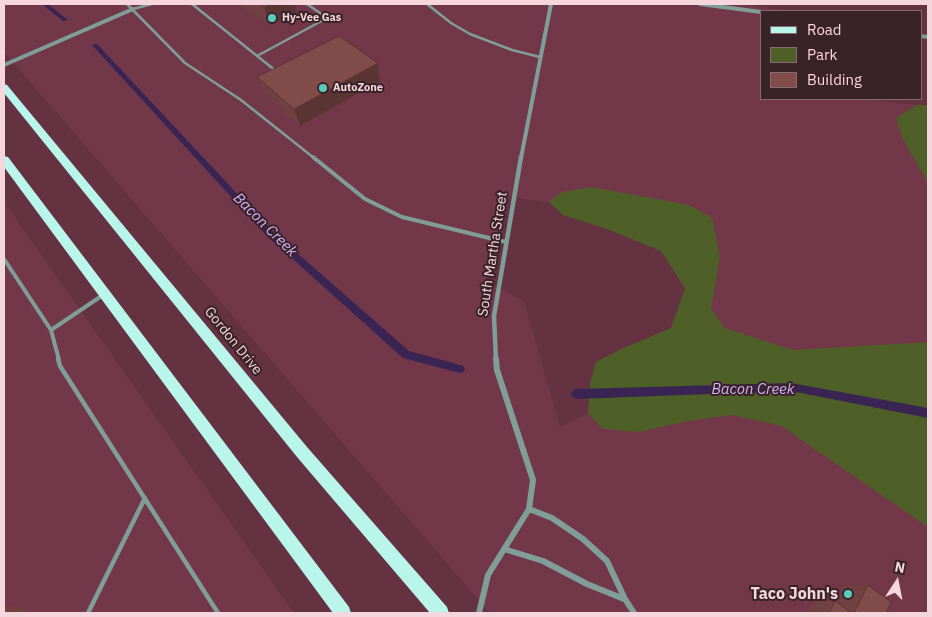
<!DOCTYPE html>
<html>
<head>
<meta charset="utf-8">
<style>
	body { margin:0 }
	#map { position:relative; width:932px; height:617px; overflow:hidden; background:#643240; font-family:"IBM Plex Sans",sans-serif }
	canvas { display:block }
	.frame { position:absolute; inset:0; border:5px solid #f6d6dd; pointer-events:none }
	.legend { position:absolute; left:760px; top:10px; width:162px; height:90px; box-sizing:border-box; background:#3a2328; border:1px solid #856b70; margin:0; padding:6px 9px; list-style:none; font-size:15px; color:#f6d6dd }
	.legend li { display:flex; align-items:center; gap:10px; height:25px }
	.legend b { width:25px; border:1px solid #856b70 }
	.north { position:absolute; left:872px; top:557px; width:50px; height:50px; -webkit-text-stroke:4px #3a2328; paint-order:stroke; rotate:11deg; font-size:14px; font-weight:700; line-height:20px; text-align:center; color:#f6d6dd }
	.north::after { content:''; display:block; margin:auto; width:18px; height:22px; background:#f6d6dd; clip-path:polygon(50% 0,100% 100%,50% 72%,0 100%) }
</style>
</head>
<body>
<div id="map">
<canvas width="932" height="617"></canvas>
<div class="frame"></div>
<ul class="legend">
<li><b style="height:6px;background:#b9f5eb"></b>Road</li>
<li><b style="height:14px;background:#4f5f28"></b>Park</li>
<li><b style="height:14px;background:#824c4a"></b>Building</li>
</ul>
<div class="north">N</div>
</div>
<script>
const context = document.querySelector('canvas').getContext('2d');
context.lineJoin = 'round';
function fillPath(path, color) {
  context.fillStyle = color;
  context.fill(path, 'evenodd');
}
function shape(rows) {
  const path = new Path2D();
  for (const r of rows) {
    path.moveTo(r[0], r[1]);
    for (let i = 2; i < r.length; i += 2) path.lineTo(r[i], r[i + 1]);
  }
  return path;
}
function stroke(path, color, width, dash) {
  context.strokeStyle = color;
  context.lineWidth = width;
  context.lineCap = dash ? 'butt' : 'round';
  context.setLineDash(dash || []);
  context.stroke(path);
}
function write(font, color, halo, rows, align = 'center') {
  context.font = font + ' "IBM Plex Sans",sans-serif';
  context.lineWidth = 4;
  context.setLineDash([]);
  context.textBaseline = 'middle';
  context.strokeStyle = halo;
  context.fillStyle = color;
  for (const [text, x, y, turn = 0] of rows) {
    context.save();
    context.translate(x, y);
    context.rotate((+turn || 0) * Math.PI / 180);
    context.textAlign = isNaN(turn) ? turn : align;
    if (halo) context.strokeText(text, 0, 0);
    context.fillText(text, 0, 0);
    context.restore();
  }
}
fillPath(shape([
	[4,4,735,4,785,10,761,11,761,99,864,99,917,105,928,138,928,386,687,364,928,524,928,613,490,613,4,52],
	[503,196,684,221,686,363,560,427,524,301,486,281],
	[4,202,294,613,4,613]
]), '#723849');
fillPath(shape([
	[917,105,928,105,928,183,903,139,896,118],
	[592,187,689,205,712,218,720,257,711,309,725,328,793,350,928,342,928,527,781,426,732,415,689,421,638,432,603,429,588,413,590,383,596,362,621,349,671,328,685,288,661,251,607,229,563,215,549,202,562,192]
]), '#4f5f28');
fillPath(shape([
	[42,4,48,4,68,20,63,21,42,4],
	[93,44,97,44,272,231,409,351,460,365,463,366,465,369,463,372,460,373,403,358,266,235,93,46,93,44],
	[791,383,928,408,928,418,791,391,576,399,573,397,571,394,573,391,576,389,791,383]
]), '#3a2453');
stroke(shape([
	[127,4,185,63,241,100,314,158],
	[192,4,276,71],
	[427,4,451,23,470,34,512,50,540,57],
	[133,9,152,4],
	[257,56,327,18,307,4]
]), '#809d98', 2.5);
stroke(shape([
	[313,157,365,199,402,217,506,242],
	[4,259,51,330,59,360],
	[51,330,103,295]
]), '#809d98', 4);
stroke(shape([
	[58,359,60,366,218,613],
	[88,613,145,498]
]), '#809d98', 4.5);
stroke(shape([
	[700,4,761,12],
	[921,36,928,37],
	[4,65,133,9],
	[521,158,551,4]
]), '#809d98', 4);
stroke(shape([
	[496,360,494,316,521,157]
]), '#809d98', 4.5);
stroke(shape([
	[529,509,552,518,583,539,607,561,625,599,634,613],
	[504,549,543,561,587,584,624,599],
	[479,613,488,575,529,509,533,480,497,370,496,359]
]), '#809d98', 6);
fillPath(shape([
	[4,84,7,85,307,447,447,607,449,613,430,613,297,457,4,93,4,84],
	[4,156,8,157,349,607,351,613,333,613,4,167,4,156]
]), '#b9f5eb');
fillPath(shape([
	[242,4,295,4,297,12,270,25,243,7],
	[257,77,380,81,300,126,264,94],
	[868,585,886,613,807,613,813,601,835,601,836,602,845,586],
	[4,605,35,613,4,613]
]), '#704140');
fillPath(shape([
	[271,4,295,4,297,12,270,25,264,7],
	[378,63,380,81,300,126,294,109]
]), '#5b3534');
const building = shape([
	[259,4,271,4,264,7,259,4],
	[339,36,378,63,294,109,257,77,339,36],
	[868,585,891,602,886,613,854,613,868,585],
	[835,601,851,613,829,613,835,601]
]);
fillPath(building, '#824c4a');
stroke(building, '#5b3534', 1);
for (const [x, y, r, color] of [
	[272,18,5,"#59cebe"],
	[323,88,5,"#59cebe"],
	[848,594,5,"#59cebe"]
]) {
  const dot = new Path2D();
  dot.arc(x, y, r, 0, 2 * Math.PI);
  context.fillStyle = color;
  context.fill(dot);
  stroke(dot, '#3a2328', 2);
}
write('bold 11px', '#f6d6dd', '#3a2328', [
	["Hy-Vee Gas",282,18],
	["AutoZone",333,88]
], 'left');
write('14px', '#f6d6dd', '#3a2328', [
	["South Martha Street",493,254,-81],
	["Gordon Drive",233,341,51]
]);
write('italic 15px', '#d1b0ff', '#3a2328', [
	["Bacon Creek",265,225,45],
	["Bacon Creek",753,390]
]);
write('bold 16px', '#f6d6dd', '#3a2328', [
	["Taco John's",838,594]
], 'right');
</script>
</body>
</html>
